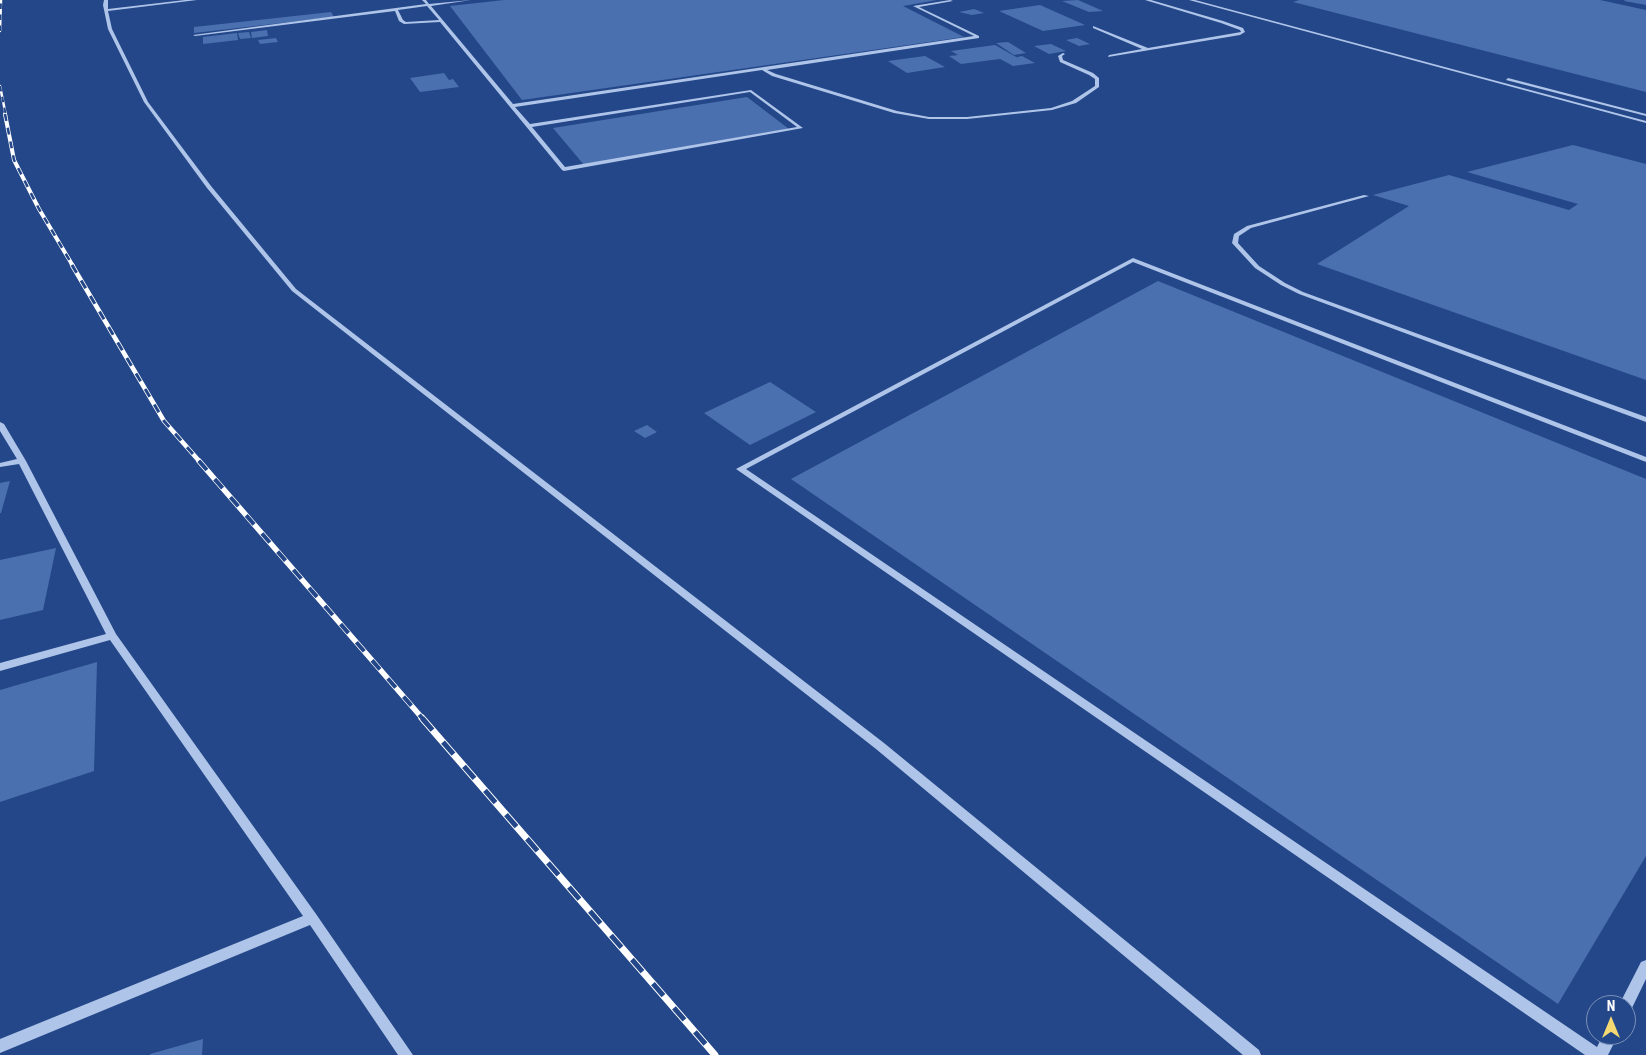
<!DOCTYPE html>
<html>
<head>
<meta charset="utf-8">
<style>
	body { margin:0 }
	#map { position:relative; width:1646px; height:1055px; overflow:hidden; background:#234788; font-family:"Roboto Condensed",sans-serif }
	canvas { display:block }
	.north { position:absolute; left:1586px; top:995px; width:50px; height:50px; box-sizing:border-box; background:#234788; border:1px solid #7b91b8; border-radius:50%; rotate:0deg; font-size:14px; font-weight:700; line-height:20px; text-align:center; color:#fff }
	.north::after { content:''; display:block; margin:auto; width:18px; height:22px; background:#f4d972; clip-path:polygon(50% 0,100% 100%,50% 72%,0 100%) }
</style>
</head>
<body>
<div id="map">
<canvas width="1646" height="1055"></canvas>
<div class="north">N</div>
</div>
<script>
const context = document.querySelector('canvas').getContext('2d');
context.lineJoin = 'round';
function fillPath(path, color) {
  context.fillStyle = color;
  context.fill(path, 'evenodd');
}
function shape(rows) {
  const path = new Path2D();
  for (const r of rows) {
    path.moveTo(r[0], r[1]);
    for (let i = 2; i < r.length; i += 2) path.lineTo(r[i], r[i + 1]);
  }
  return path;
}
function stroke(path, color, width, dash) {
  context.strokeStyle = color;
  context.lineWidth = width;
  context.lineCap = dash ? 'butt' : 'round';
  context.setLineDash(dash || []);
  context.stroke(path);
}
fillPath(shape([
	[504,0,937,0,903,6,964,37,522,100,450,6],
	[1078,0,1103,11,1089,12,1062,1],
	[1299,0,1600,0,1646,10,1646,92,1293,2],
	[1625,0,1646,0,1646,5,1624,1],
	[1040,5,1085,25,1043,31,999,11],
	[974,9,984,13,972,15,959,12],
	[331,12,334,17,194,33,194,27],
	[267,30,268,36,252,38,251,32],
	[249,32,251,38,240,39,238,33],
	[237,33,238,40,203,44,203,37],
	[276,38,278,42,260,44,258,40],
	[1077,38,1090,44,1079,46,1066,40],
	[1008,42,1026,53,1014,55,996,43],
	[1051,44,1066,51,1049,54,1034,46],
	[995,45,1018,58,1017,57,1022,56,1035,63,1013,66,1000,59,961,64,949,56,958,55,951,51],
	[925,56,945,67,907,73,888,61],
	[444,73,449,80,453,79,459,87,420,92,410,78],
	[747,97,789,129,584,165,553,128],
	[1573,145,1646,164,1646,380,1317,264,1409,206,1373,195,1449,175,1569,210,1578,204,1467,172],
	[1158,281,1646,479,1646,856,1558,1004,791,479],
	[770,382,816,412,750,445,704,413],
	[647,425,657,432,645,438,634,431],
	[10,481,1,513,0,513,0,483],
	[56,548,43,610,0,620,0,560],
	[97,662,94,771,0,802,0,690],
	[203,1039,202,1055,150,1055,150,1054]
]), '#4b70b0');
fillPath(shape([
	[104,0,108,0,108,9,185,0,197,0,108,11,112,29,148,102,211,186,296,289,884,743,1259,1050,1261,1055,1243,1055,876,749,292,291,207,188,144,102,108,29,103,5,104,0],
	[422,0,426,0,429,4,471,0,431,6,513,104,974,36,913,6,950,0,953,1,919,7,979,36,979,38,767,70,776,74,897,111,929,117,967,117,1051,108,1072,101,1095,86,1095,79,1089,75,1060,62,1058,56,1063,53,1065,54,1062,56,1063,60,1093,73,1099,78,1099,87,1076,103,1052,110,967,119,929,119,894,113,772,76,762,70,515,107,530,124,751,90,803,128,564,171,562,170,440,22,404,24,399,21,395,11,195,36,193,35,426,4,422,0],
	[427,6,439,20,406,22,403,20,398,10,427,6],
	[750,92,797,127,565,167,532,127,750,92],
	[1145,0,1151,0,1223,21,1243,28,1245,32,1240,35,1108,57,1109,55,1142,49,1093,28,1093,26,1148,48,1241,32,1240,30,1221,23,1145,0],
	[1189,0,1195,0,1646,121,1646,123,1189,0],
	[1508,78,1646,114,1646,116,1506,80,1508,78],
	[1364,195,1369,196,1251,228,1239,236,1238,243,1259,266,1285,283,1303,292,1646,417,1646,422,1299,294,1281,285,1255,268,1232,243,1234,234,1247,226,1364,195],
	[1133,258,1646,457,1646,462,1133,262,746,469,1597,1047,1603,1035,1618,1035,1608,1055,1585,1055,736,469,1133,258],
	[0,422,4,424,26,461,116,634,316,914,413,1055,398,1055,310,925,0,1053,0,1039,303,916,110,640,0,671,0,663,106,634,19,464,0,467,0,463,17,459,0,431,0,422],
	[1646,960,1646,979,1631,1010,1626,1012,1626,1005,1619,1005,1641,962,1646,960]
]), '#afc4e9');
const railFar4 = shape([
	[0,31,1,0],
	[0,86,6,116]
]);
const railFar3 = shape([
	[5,114,14,160,39,209,73,266]
]);
const railFar2 = shape([
	[72,265,164,421,200,462]
]);
const railFar1 = shape([
	[199,461,423,719]
]);
const rail = shape([
	[422,718,715,1055]
]);
stroke(railFar4, '#fff', 2.5);
stroke(railFar3, '#fff', 4);
stroke(railFar2, '#fff', 4.5);
stroke(railFar1, '#fff', 5.5);
stroke(rail, '#fff', 7);
stroke(railFar4, '#234788', 2, [5.5]);
stroke(railFar3, '#234788', 2.5, [7]);
stroke(railFar2, '#234788', 3, [9]);
stroke(railFar1, '#234788', 4, [12]);
stroke(rail, '#234788', 5, [16]);
</script>
</body>
</html>
